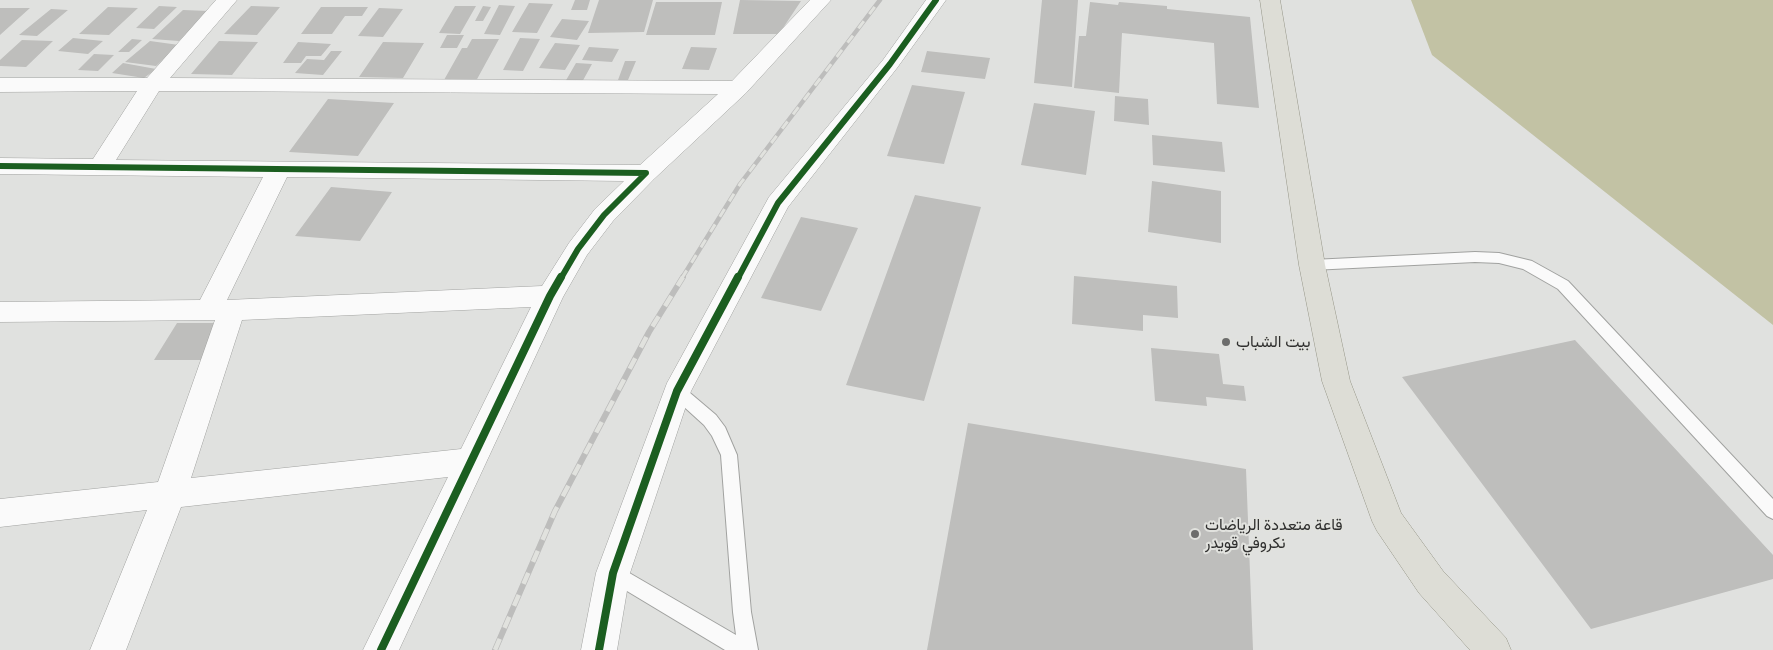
<!DOCTYPE html>
<html>
<head>
<meta charset="utf-8">
<style>
	body { margin:0 }
	canvas { display:block; background:#e0e1df }
</style>
</head>
<body>
<canvas width="1773" height="650"></canvas>
<script>
const context = document.querySelector('canvas').getContext('2d');
context.lineJoin = 'round';
function fillPath(path, color) {
  context.fillStyle = color;
  context.fill(path, 'evenodd');
}
function shape(rows) {
  const path = new Path2D();
  for (const r of rows) {
    path.moveTo(r[0], r[1]);
    for (let i = 2; i < r.length; i += 2) path.lineTo(r[i], r[i + 1]);
  }
  return path;
}
function stroke(path, color, width, dash) {
  context.strokeStyle = color;
  context.lineWidth = width;
  context.lineCap = dash ? 'butt' : 'round';
  context.setLineDash(dash || []);
  context.stroke(path);
}
function write(font, color, halo, rows, align = 'center') {
  context.font = font + ' "Zilla Slab",Vazirmatn,serif';
  context.lineWidth = 4;
  context.setLineDash([]);
  context.textBaseline = 'middle';
  context.strokeStyle = halo;
  context.fillStyle = color;
  for (const [text, x, y, turn = 0] of rows) {
    context.save();
    context.translate(x, y);
    context.rotate((+turn || 0) * Math.PI / 180);
    context.textAlign = isNaN(turn) ? turn : align;
    if (halo) context.strokeText(text, 0, 0);
    context.fillText(text, 0, 0);
    context.restore();
  }
}
fillPath(shape([
	[1411,0,1773,0,1773,325,1432,55]
]), '#c2c2a4');
fillPath(shape([
	[575,0,590,0,587,10,571,10],
	[599,0,653,0,644,32,588,33],
	[740,0,801,1,779,34,733,34],
	[1042,0,1078,0,1072,87,1034,83],
	[656,2,722,2,715,35,646,35],
	[1090,2,1118,5,1119,2,1167,6,1167,9,1250,17,1259,108,1217,104,1214,43,1122,33,1119,93,1074,88,1079,36,1086,36],
	[529,3,553,4,537,33,512,32],
	[499,5,515,6,500,35,484,34],
	[159,6,177,7,154,29,136,28],
	[251,6,280,7,257,35,224,34],
	[455,6,476,6,460,34,439,33],
	[483,6,491,7,483,21,475,21],
	[108,7,138,8,109,35,79,34],
	[321,7,368,7,362,16,345,16,332,34,301,34],
	[0,8,30,8,0,35],
	[379,8,403,9,383,37,358,36],
	[51,9,68,10,37,36,19,35],
	[183,10,209,11,179,41,152,39],
	[562,19,589,21,577,40,550,37],
	[447,35,464,35,457,48,440,48],
	[73,38,103,41,88,54,58,51],
	[520,38,540,39,523,71,503,70],
	[132,39,142,40,129,52,118,52],
	[472,39,499,39,476,81,444,80,462,48,467,48],
	[22,40,53,41,26,67,0,66,0,60],
	[150,41,179,45,156,66,125,62],
	[219,41,258,42,232,75,191,74],
	[298,42,331,44,321,56,306,56,301,63,283,63],
	[383,42,424,43,403,78,359,77],
	[555,43,580,45,565,70,539,68],
	[589,47,619,49,612,62,582,60],
	[691,47,717,48,709,70,682,69],
	[331,51,342,51,323,75,295,73,307,59,324,60],
	[927,51,990,58,985,79,921,72],
	[94,54,114,55,98,71,78,70],
	[625,61,636,61,628,80,618,80],
	[123,63,156,69,144,78,112,73],
	[576,63,592,64,581,84,565,82],
	[912,85,965,92,944,164,887,156],
	[1115,96,1148,99,1149,125,1114,121],
	[328,99,394,103,358,156,289,152],
	[1034,103,1095,111,1086,175,1021,165],
	[1152,135,1222,142,1225,172,1153,165],
	[1152,181,1221,191,1221,243,1148,232],
	[331,187,392,192,360,241,295,236],
	[915,195,981,207,924,401,846,385],
	[801,217,858,228,821,311,761,298],
	[1074,276,1177,286,1178,318,1143,315,1143,331,1072,324],
	[177,323,222,323,201,360,154,360],
	[1575,340,1773,555,1773,579,1591,629,1402,377],
	[1151,348,1219,354,1223,384,1244,386,1246,401,1206,397,1207,406,1155,401],
	[968,423,1246,469,1253,650,927,650]
]), '#bebebc');
const service = shape([
	[1475,252,1499,253,1532,261,1568,281,1773,499,1773,519,1767,516,1558,289,1523,269,1499,263,1475,262,1312,270,1307,269,1305,265,1307,261,1312,260,1475,252],
	[677,385,683,387,716,415,725,427,737,455,751,612,758,650,725,650,607,579,604,573,607,567,613,565,619,567,736,635,733,612,721,455,712,436,704,425,671,395,669,391,671,387,677,385]
]);
const minor = shape([
	[216,0,237,0,170,78,732,81,810,0,831,0,746,93,654,179,613,221,587,255,563,297,399,650,363,650,448,477,181,507,126,650,90,650,147,510,0,527,0,499,158,482,215,320,0,322,0,302,200,300,263,177,0,174,0,158,93,159,137,91,0,92,0,78,147,78,216,0],
	[159,91,183,91,718,94,640,165,116,160,159,91],
	[287,177,624,181,595,209,569,243,542,286,227,300,287,177],
	[531,307,461,449,191,478,242,320,531,307],
	[926,0,946,0,897,68,788,207,691,391,630,573,617,650,581,650,596,573,667,383,769,197,883,60,926,0]
]);
const primary = shape([
	[1260,0,1280,0,1325,265,1350,381,1401,513,1443,571,1506,638,1511,650,1470,650,1419,593,1377,531,1372,521,1322,381,1299,265,1260,0]
]);
stroke(service, '#a1a2a0', 2);
stroke(minor, '#a1a2a0', 1);
stroke(primary, '#969688', 1);
fillPath(service, '#fafafa');
fillPath(minor, '#fafafa');
fillPath(primary, '#ddddd6');
const railFar1 = shape([
	[682,278,740,184,880,0]
]);
const rail = shape([
	[495,650,555,511,649,332,683,277]
]);
stroke(railFar1, '#bdbdbc', 4.5);
stroke(rail, '#bdbdbc', 6);
stroke(railFar1, '#e1e2de', 3, [9]);
stroke(rail, '#e1e2de', 4.5, [12]);
stroke(shape([
	[0,166,646,173,604,215,578,249,561,278],
	[738,278,778,203,890,64,936,0]
]), '#1b5e20', 6);
stroke(shape([
	[381,650,550,296,561,277],
	[599,650,613,573,677,391,738,277]
]), '#1b5e20', 8);
for (const [x, y, r, color] of [
	[1226,342,5,"#6d6d6c"],
	[1195,534,5,"#6d6d6c"]
]) {
  const dot = new Path2D();
  dot.arc(x, y, r, 0, 2 * Math.PI);
  context.fillStyle = color;
  context.fill(dot);
  stroke(dot, '#e1e2de', 2);
}
write('16px', '#2f2f2e', '#e1e2de', [
	["بيت الشباب",1236,342],
	["قاعة متعددة الرياضات",1205,525],
	["نكروفي قويدر",1205,543]
], 'left');
</script>
</body>
</html>
